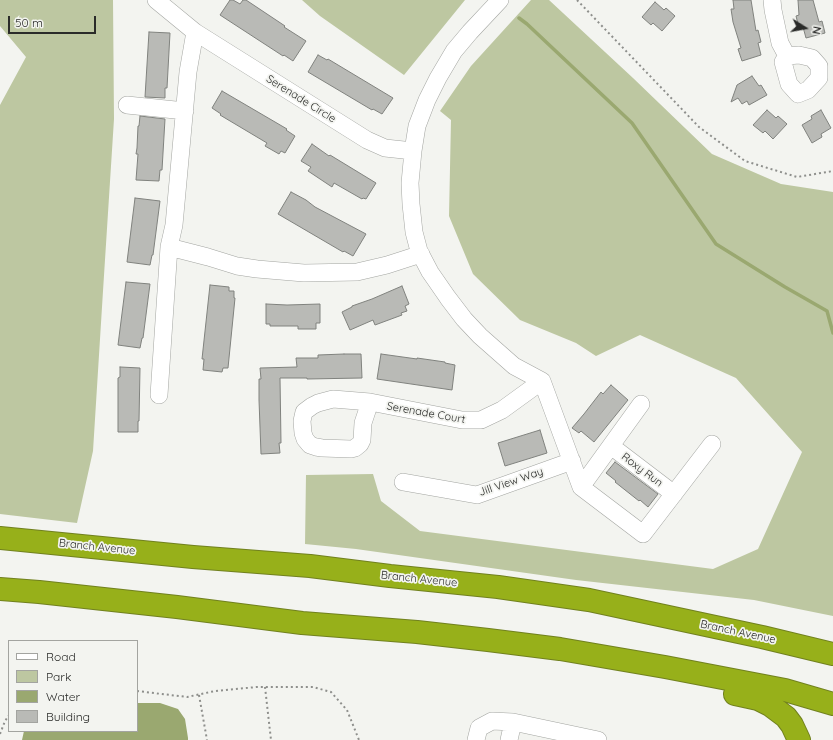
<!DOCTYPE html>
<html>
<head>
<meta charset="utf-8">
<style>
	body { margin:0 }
	#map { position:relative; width:833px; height:740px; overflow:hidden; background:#f3f4f0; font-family:Quicksand,sans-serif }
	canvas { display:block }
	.legend { position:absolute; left:8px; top:640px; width:130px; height:92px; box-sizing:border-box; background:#f3f4f0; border:1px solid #a3a4a0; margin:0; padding:5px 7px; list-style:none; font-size:12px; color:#2a2b29 }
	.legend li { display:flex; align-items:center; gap:8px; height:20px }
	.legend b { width:20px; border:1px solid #a3a4a0 }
	.north { position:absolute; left:785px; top:8px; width:40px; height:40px; -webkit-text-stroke:3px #f3f4f0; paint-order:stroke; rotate:101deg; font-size:11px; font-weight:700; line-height:16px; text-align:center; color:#2a2b29 }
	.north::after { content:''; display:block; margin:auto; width:14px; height:18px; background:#2a2b29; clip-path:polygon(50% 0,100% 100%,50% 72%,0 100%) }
	.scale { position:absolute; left:8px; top:16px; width:88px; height:18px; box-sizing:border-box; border:2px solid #2a2b29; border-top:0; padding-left:5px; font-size:12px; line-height:14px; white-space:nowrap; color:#2a2b29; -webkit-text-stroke:3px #f3f4f0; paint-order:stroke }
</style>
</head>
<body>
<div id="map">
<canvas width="833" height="740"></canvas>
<ul class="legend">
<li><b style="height:5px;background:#fff"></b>Road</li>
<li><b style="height:11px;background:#bdc7a1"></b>Park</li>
<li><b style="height:11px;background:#9aa870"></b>Water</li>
<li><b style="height:11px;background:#b9bab6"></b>Building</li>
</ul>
<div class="north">N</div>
<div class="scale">50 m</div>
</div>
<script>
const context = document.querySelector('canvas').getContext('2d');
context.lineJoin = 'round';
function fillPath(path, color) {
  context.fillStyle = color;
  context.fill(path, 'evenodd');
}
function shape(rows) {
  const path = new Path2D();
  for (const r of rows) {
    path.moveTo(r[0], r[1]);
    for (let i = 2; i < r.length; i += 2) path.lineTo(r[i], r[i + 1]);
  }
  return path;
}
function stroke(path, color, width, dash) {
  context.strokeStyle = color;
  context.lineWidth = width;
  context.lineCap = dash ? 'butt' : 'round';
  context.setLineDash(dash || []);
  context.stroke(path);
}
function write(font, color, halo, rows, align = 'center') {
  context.font = font + ' Quicksand,sans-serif';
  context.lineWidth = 3.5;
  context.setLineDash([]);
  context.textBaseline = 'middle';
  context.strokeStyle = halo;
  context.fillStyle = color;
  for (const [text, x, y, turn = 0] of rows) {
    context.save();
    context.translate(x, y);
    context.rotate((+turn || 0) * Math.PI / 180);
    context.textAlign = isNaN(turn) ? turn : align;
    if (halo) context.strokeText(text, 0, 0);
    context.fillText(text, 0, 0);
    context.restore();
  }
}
fillPath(shape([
	[0,0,113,0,114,119,103,291,93,451,77,523,0,514,0,105,26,57,0,26],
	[302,0,465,0,404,75,320,16],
	[531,0,549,0,633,78,712,154,781,184,833,192,833,616,754,600,576,580,356,549,305,544,306,475,373,474,381,501,420,531,713,569,758,549,802,452,736,378,640,335,596,356,576,343,520,320,473,274,449,216,451,120,440,111,471,66]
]), '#bdc7a1');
fillPath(shape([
	[137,703,160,703,178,709,185,719,188,738,188,740,22,740,24,731,137,731]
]), '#9aa870');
stroke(shape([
	[519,18,527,24,632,123,716,244,785,287,827,311,833,333]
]), '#9aa870', 3.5);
const building = shape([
	[230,0,233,0,240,4,243,0,246,0,285,26,284,27,306,41,293,61,284,55,283,56,220,15,230,0],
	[733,0,751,0,756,31,758,30,761,42,758,43,761,55,742,61,738,49,741,48,733,22,731,9,734,9,733,0],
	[798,0,813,0,819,22,822,21,825,33,806,38,803,27,799,28,796,16,799,15,798,0],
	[655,2,664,10,666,8,675,16,662,31,653,23,651,25,642,17,655,2],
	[149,32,170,33,167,88,165,88,165,98,145,97,149,32],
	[318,55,327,60,328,59,393,98,382,114,373,109,372,110,308,72,318,55],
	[752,76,759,86,761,85,767,95,749,105,747,101,742,104,738,98,731,102,737,85,752,76],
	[222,91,287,129,286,130,295,136,285,153,281,151,279,154,265,146,267,143,220,115,221,114,212,108,222,91],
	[767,110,776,118,778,116,787,124,773,139,765,131,763,133,753,125,767,110],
	[821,110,831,128,821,134,822,137,812,143,802,125,812,119,811,116,821,110],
	[140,116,165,119,162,170,160,170,159,181,136,180,138,154,136,154,137,148,138,126,139,126,140,116],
	[312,144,329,156,330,155,376,183,366,199,363,198,362,199,334,183,332,187,308,171,311,167,301,161,312,144],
	[291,192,306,200,315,207,366,234,353,256,344,251,343,252,278,214,291,192],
	[135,198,160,201,153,255,152,255,150,265,127,262,135,198],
	[126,282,150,284,143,338,142,338,140,348,118,345,126,282],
	[210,285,229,287,229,291,234,291,234,298,235,298,228,368,223,368,222,372,203,370,204,359,202,359,210,285],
	[402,286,409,304,405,306,407,311,401,313,402,315,375,325,373,320,350,330,342,312,352,307,352,306,372,299,402,286],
	[266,304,287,305,320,304,320,323,316,323,316,329,298,329,298,326,270,326,270,324,266,324,266,304],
	[344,354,361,354,362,378,307,379,307,378,280,378,281,443,279,443,280,453,261,454,259,400,259,379,261,379,260,368,297,367,296,358,318,358,318,355,344,354],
	[381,354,417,359,417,358,445,362,445,363,455,365,452,390,377,379,381,354],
	[120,367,140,368,139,421,138,421,138,432,118,432,118,378,120,377,120,367],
	[611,385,628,400,594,442,581,431,579,433,572,428,584,414,601,392,603,394,611,385],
	[540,430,547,453,505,466,498,443,540,430],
	[615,462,658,494,648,507,640,500,639,501,615,482,616,481,606,473,615,462]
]);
fillPath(building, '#b9bab6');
stroke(building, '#80827e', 1);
const minor = shape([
	[156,0,195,32,367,140,385,148,413,151],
	[500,0,470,32,454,51,438,78,427,100,417,126,413,151,410,183,411,204,414,232,419,251,430,272,448,298,464,319,480,336,514,366,542,381],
	[772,0,773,10,780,43,787,56],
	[799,55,812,58,819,66,819,78,808,90,798,94,789,84,783,62,787,56,799,55],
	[127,105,185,111],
	[169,247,208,257,237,266,257,269,304,273,357,272,387,265,421,254],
	[542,381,581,487,643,534,712,444],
	[159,395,169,247,174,225,188,72,195,32],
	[333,399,370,402,363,423,362,440,360,444,355,448,351,449,322,448,316,447,310,445,305,439,303,433,302,421,304,412,312,406,318,403,333,399],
	[370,402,462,420,481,420,502,410,542,381],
	[611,446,674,494],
	[403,482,477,495,572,461],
	[581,487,641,404],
	[476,740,479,728,492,721,513,722,598,740],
	[509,740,513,722]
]);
const highway = shape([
	[0,538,193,557,310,566,390,576,498,587,589,600,762,637,833,654],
	[0,589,39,592,177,607,302,623,417,632,488,640,560,649,665,667,785,690,833,704],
	[735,694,758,699,770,705,786,717,792,725,799,740]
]);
stroke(minor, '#a3a5a1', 18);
stroke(highway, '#71811f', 24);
stroke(shape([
	[577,0,699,127,745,161,797,177,833,171],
	[265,687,271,740],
	[137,691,187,697,215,691,257,687,313,687,331,692,347,710,359,740],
	[199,695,207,740],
	[0,734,5,721,9,715]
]), '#8e8f8c', 2, [2, 3]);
stroke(minor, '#fff', 17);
stroke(highway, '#97b01a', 22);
write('11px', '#2a2b29', '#f3f4f0', [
	["Serenade Circle",301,99,32],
	["Serenade Court",426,413,10],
	["Roxy Run",642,470,37],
	["Jill View Way",511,482,-19],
	["Branch Avenue",97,547,6],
	["Branch Avenue",419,579,6],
	["Branch Avenue",738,632,12]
]);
</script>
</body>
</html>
